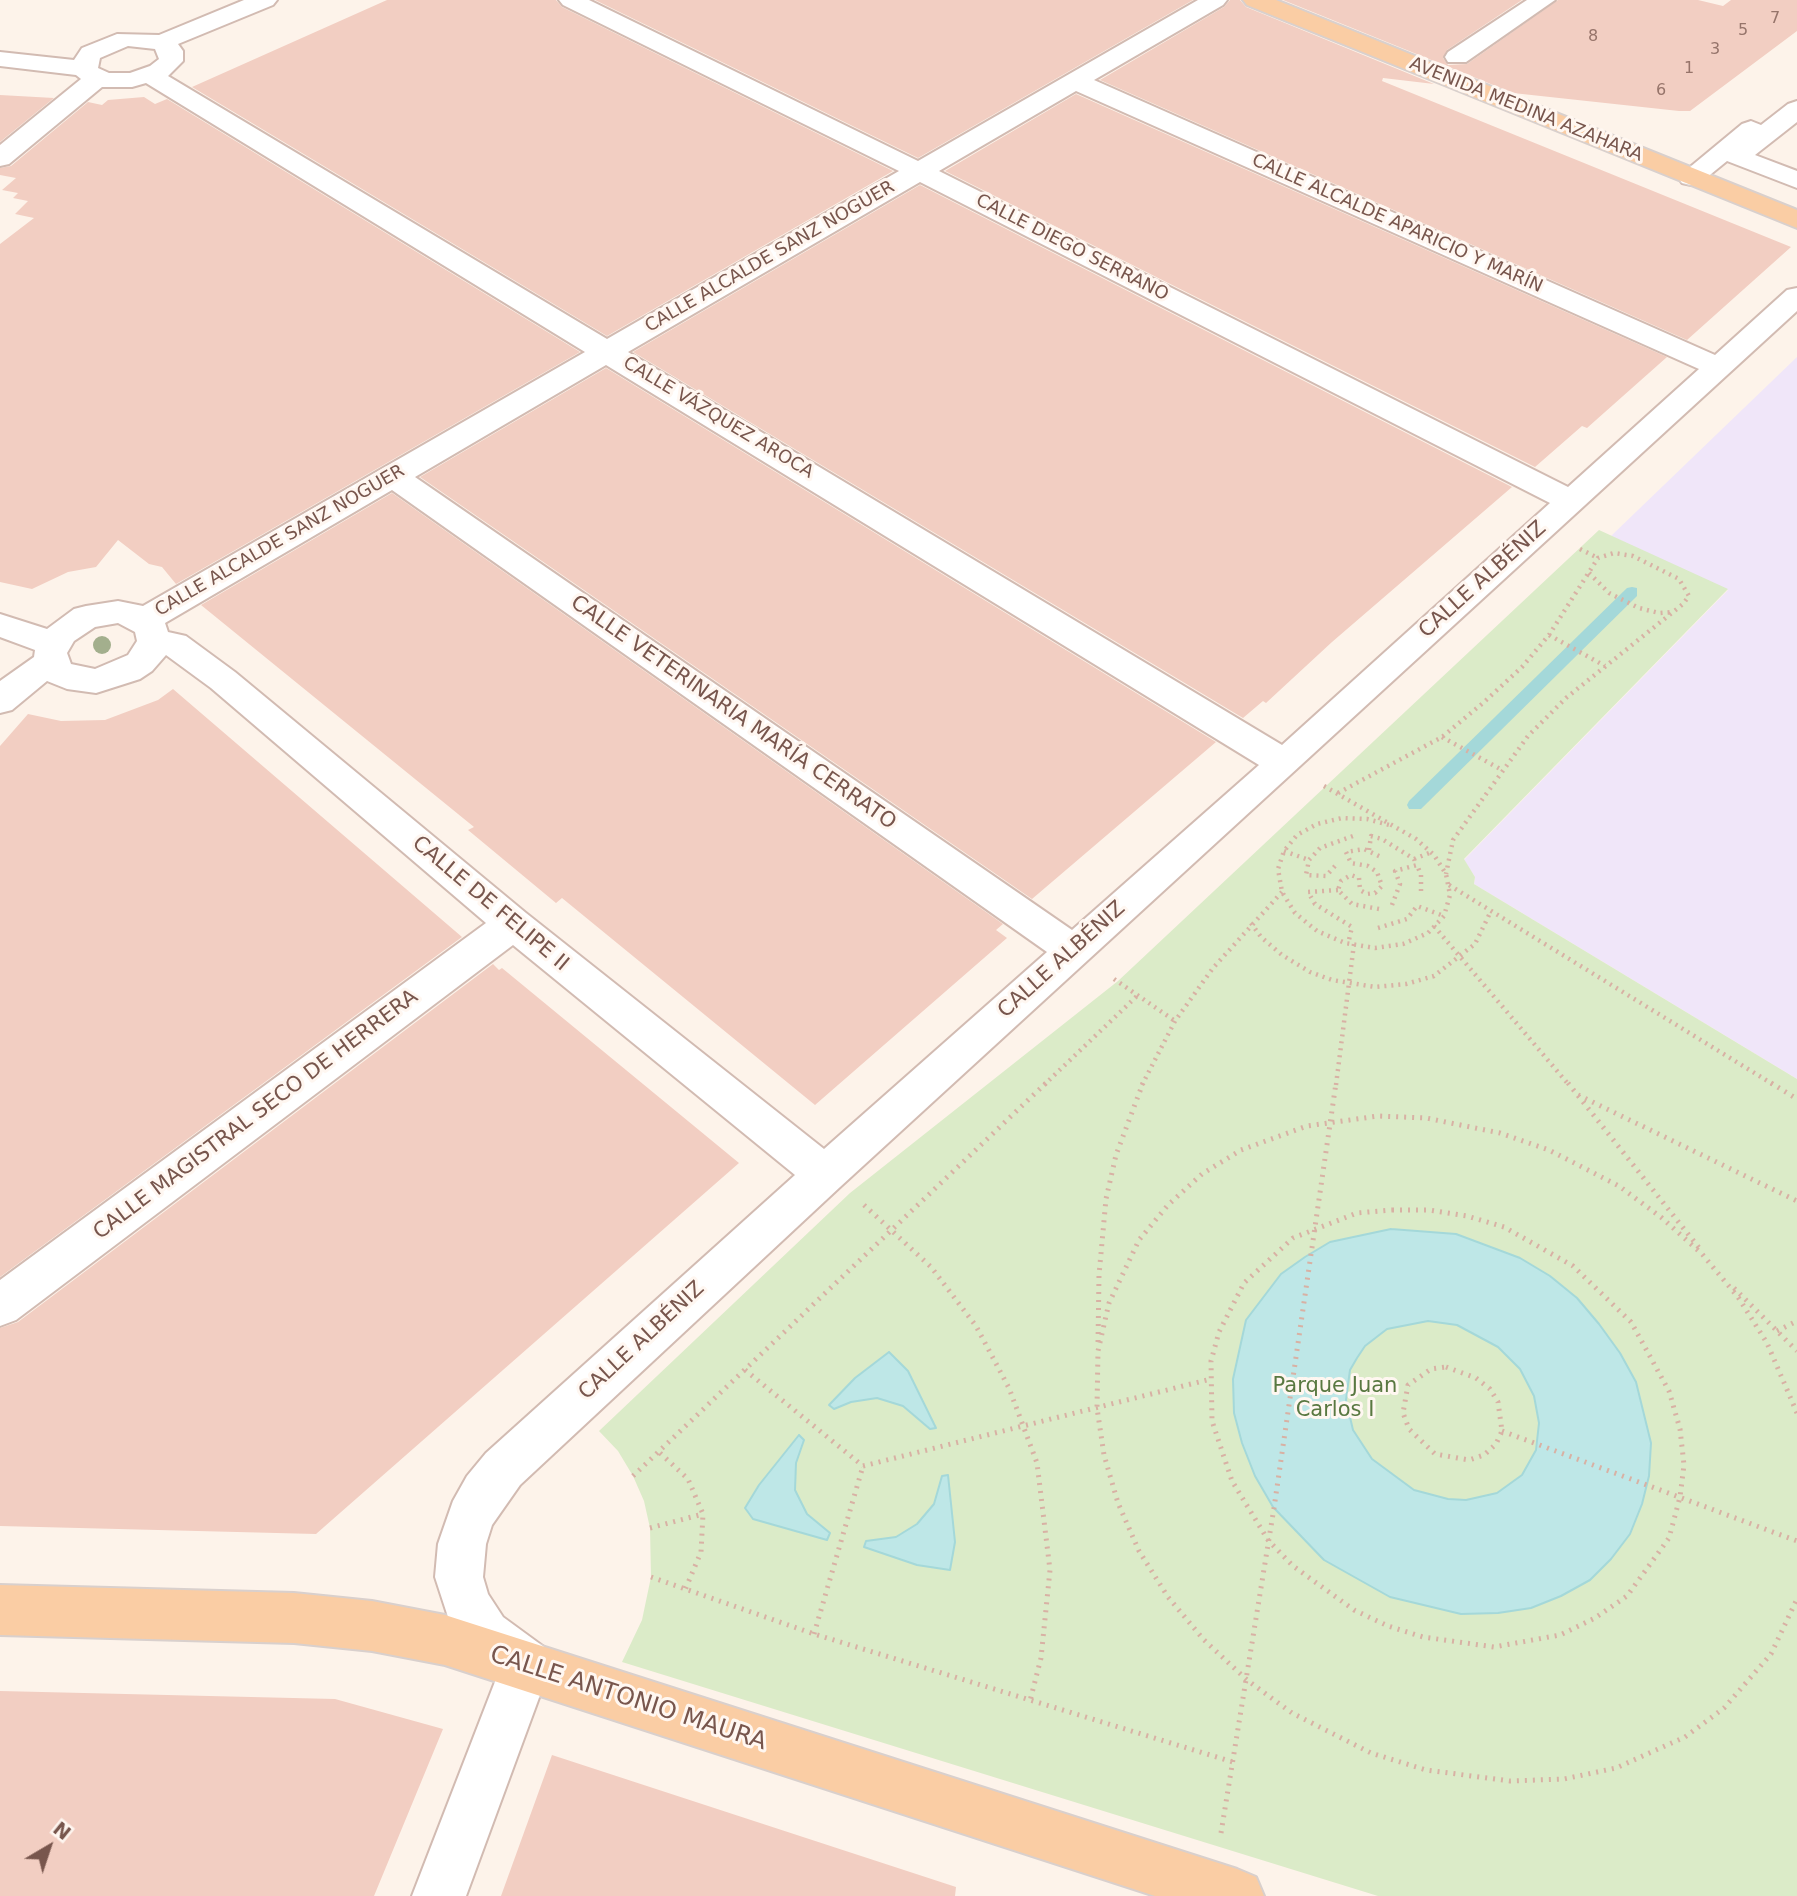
<!DOCTYPE html>
<html>
<head>
<meta charset="utf-8">
<style>
	body { margin:0 }
	#map { position:relative; width:1797px; height:1896px; overflow:hidden; background:#fdf3ea; font-family:"DejaVu Sans",sans-serif }
	canvas { display:block }
	.north { position:absolute; left:14px; top:1812px; width:70px; height:70px; -webkit-text-stroke:5px #fff7f1; paint-order:stroke; rotate:39deg; font-size:19px; font-weight:700; line-height:28px; text-align:center; color:#78564d }
	.north::after { content:''; display:block; margin:auto; width:24px; height:32px; background:#78564d; clip-path:polygon(50% 0,100% 100%,50% 72%,0 100%) }
</style>
</head>
<body>
<div id="map">
<canvas width="1797" height="1896"></canvas>
<div class="north">N</div>
</div>
<script>
const context = document.querySelector('canvas').getContext('2d');
context.lineJoin = 'round';
function fillPath(path, color) {
  context.fillStyle = color;
  context.fill(path, 'evenodd');
}
function shape(rows) {
  const path = new Path2D();
  for (const r of rows) {
    path.moveTo(r[0], r[1]);
    for (let i = 2; i < r.length; i += 2) path.lineTo(r[i], r[i + 1]);
  }
  return path;
}
function stroke(path, color, width, dash) {
  context.strokeStyle = color;
  context.lineWidth = width;
  context.lineCap = dash ? 'butt' : 'round';
  context.setLineDash(dash || []);
  context.stroke(path);
}
function write(font, color, halo, rows, align = 'center') {
  context.font = font + ' "DejaVu Sans",sans-serif';
  context.lineWidth = 6;
  context.setLineDash([]);
  context.textBaseline = 'middle';
  context.strokeStyle = halo;
  context.fillStyle = color;
  for (const [text, x, y, turn = 0] of rows) {
    context.save();
    context.translate(x, y);
    context.rotate((+turn || 0) * Math.PI / 180);
    context.textAlign = isNaN(turn) ? turn : align;
    if (halo) context.strokeText(text, 0, 0);
    context.fillText(text, 0, 0);
    context.restore();
  }
}
fillPath(shape([
	[1797,357,1797,1079,1474,884,1475,877,1464,860,1728,590,1611,536]
]), '#f0e6f9');
fillPath(shape([
	[1599,530,1728,589,1464,859,1475,877,1474,884,1797,1079,1797,1896,1378,1896,622,1662,642,1620,651,1577,650,1528,644,1501,633,1476,618,1451,599,1431,850,1193,1118,981]
]), '#dbebc8');
const water = shape([
	[1391,1229,1456,1234,1520,1258,1550,1276,1577,1298,1599,1324,1620,1353,1636,1382,1651,1443,1649,1476,1642,1504,1630,1534,1611,1559,1590,1580,1561,1596,1531,1608,1498,1613,1461,1614,1390,1597,1324,1560,1273,1507,1255,1476,1242,1443,1234,1413,1233,1379,1246,1320,1281,1274,1305,1257,1330,1242,1391,1229],
	[1428,1321,1457,1325,1498,1347,1520,1369,1534,1396,1539,1423,1536,1450,1522,1475,1497,1493,1466,1500,1448,1499,1414,1490,1372,1459,1353,1430,1346,1400,1350,1370,1357,1358,1365,1346,1387,1329,1428,1321],
	[889,1352,908,1371,936,1428,930,1429,903,1406,877,1398,851,1402,834,1409,829,1405,855,1378,889,1352],
	[799,1435,804,1440,796,1463,795,1490,807,1514,830,1533,827,1540,753,1519,745,1508,759,1485,799,1435],
	[948,1475,955,1542,950,1570,917,1565,864,1547,866,1541,896,1537,917,1524,934,1504,942,1476,948,1475]
]);
fillPath(water, '#bee7e7');
stroke(water, '#a4d8d9', 2);
fillPath(shape([
	[1632,587,1637,588,1637,596,1421,809,1409,809,1407,805,1409,801,1627,588,1632,587]
]), '#a4d8d9');
fillPath(shape([
	[387,0,556,0,562,7,893,171,607,336,192,87],
	[595,0,1193,0,918,158],
	[1230,0,1240,0,1246,7,1434,84,1383,78,1382,81,1791,247,1687,340,1100,80,1224,7],
	[1283,0,1522,0,1447,50,1443,58,1448,65,1467,64,1558,0,1698,0,1723,6,1731,0,1797,0,1797,31,1690,111,1679,111,1513,93],
	[1076,94,1667,357,1587,428,1582,426,1535,467,945,171],
	[0,95,54,98,0,142],
	[144,97,155,104,167,99,580,352,176,584,162,567,149,564,118,540,96,567,68,572,32,589,0,582,0,244,34,218,15,214,28,201,13,198,18,193,2,190,16,178,0,175,0,168,11,166,88,102,102,105,108,100],
	[920,185,1512,487,1332,642,1266,703,1263,701,1243,718,633,352],
	[606,368,1216,742,1032,899,420,477],
	[392,493,1003,924,996,930,1007,938,815,1105,562,898,556,903,468,830,474,827,201,605],
	[173,689,462,937,0,1277,0,746,28,714,61,721,105,720,158,700],
	[493,964,499,970,502,968,739,1163,316,1534,0,1526,0,1328,18,1322],
	[0,1691,335,1699,443,1729,374,1896,0,1896],
	[552,1755,956,1887,955,1896,501,1896]
]), '#f2cec2');
const minor = shape([
	[244,0,277,0,273,5,178,44,183,51,183,61,168,76,607,339,899,171,563,5,559,0,589,0,918,161,1198,0,1227,0,1223,5,1094,80,1715,355,1787,290,1797,288,1797,311,840,1187,520,1485,492,1525,486,1544,483,1577,488,1594,503,1617,544,1647,551,1665,466,1896,412,1896,498,1674,469,1651,450,1623,435,1577,438,1544,453,1501,467,1476,486,1453,795,1175,513,945,16,1320,0,1326,0,1280,486,923,211,688,166,655,152,671,140,679,96,693,67,689,47,681,12,710,0,713,0,681,34,657,35,650,0,637,0,614,47,629,74,609,86,606,118,601,143,606,585,352,146,83,132,87,102,87,9,164,0,166,0,145,81,79,76,75,0,66,0,52,74,60,82,48,117,34,159,35,244,0],
	[128,46,155,49,159,59,150,66,130,73,109,73,98,68,100,58,128,46],
	[1076,91,1699,369,1568,487,939,171,1076,91],
	[920,182,1550,503,1282,745,628,352,920,182],
	[606,365,1259,765,1072,930,415,477,606,365],
	[392,490,1047,952,824,1149,526,913,235,672,186,636,168,632,165,623,392,490],
	[118,623,135,632,137,641,128,655,95,669,71,664,67,653,74,641,95,627,118,623],
	[1527,0,1555,0,1466,62,1448,62,1445,57,1448,52,1527,0],
	[1797,101,1797,122,1755,155,1797,171,1797,188,1727,161,1700,183,1691,185,1682,183,1678,177,1742,124,1751,121,1761,125,1788,104,1797,101]
]);
const major = shape([
	[1243,0,1276,0,1797,210,1797,228,1247,5,1243,0],
	[0,1585,294,1593,372,1601,445,1615,1237,1869,1256,1877,1264,1896,1155,1896,445,1665,372,1651,294,1643,0,1635,0,1585]
]);
stroke(minor, '#d2bbb2', 4);
stroke(major, '#d9d0cd', 4);
stroke(shape([
	[1580,549,1598,558],
	[1589,573,1609,593,1639,608,1659,613,1673,612],
	[1549,635,1605,666],
	[1442,737,1502,770],
	[1324,786,1416,839,1434,855,1446,874,1450,895,1444,916,1428,933,1403,944,1375,948,1345,943,1317,931,1295,913,1282,892,1278,869,1284,851,1297,835,1317,824,1342,818,1367,819,1393,826],
	[1338,793,1442,737,1483,703,1522,667,1549,635,1598,558,1614,553,1633,556,1679,579,1689,596,1683,604,1566,698,1528,736,1453,840,1446,874],
	[1369,850,1371,836,1382,839,1414,859,1417,865],
	[1284,851,1309,860],
	[1414,859,1432,852],
	[1335,866,1326,876,1306,875,1309,860,1320,848,1353,836],
	[1449,885,1774,1085],
	[1338,890,1308,892,1315,904,1352,927,1348,944],
	[1392,905,1400,884,1395,871,1417,865,1421,875,1421,893],
	[1379,909,1352,904,1338,890,1341,881,1351,875,1359,878,1360,890,1367,894,1375,893,1382,886,1377,872,1368,866,1351,863,1346,852,1364,849,1383,858],
	[1251,923,1261,937,1282,955,1310,972,1332,980,1375,987,1406,984,1434,976,1475,944,1491,911],
	[1434,926,1569,1085],
	[1378,928,1407,919,1417,906,1444,916],
	[1114,979,1175,1021],
	[1044,1085,1138,995],
	[1142,1085,1175,1021,1213,968,1282,892],
	[1336,1085,1354,944]
]), '#d8b1a4', 4.5, [2, 5]);
stroke(shape([
	[1568,1083,1700,1249],
	[1771,1083,1797,1099],
	[1578,1095,1797,1201],
	[864,1205,931,1267,976,1326,1009,1388,1037,1463,1050,1570,1041,1658,1030,1701],
	[1392,1210,1429,1210,1467,1216,1504,1227,1573,1266,1631,1322,1669,1391,1680,1429,1684,1465,1680,1497,1669,1538,1627,1596,1595,1618,1560,1635,1494,1647,1423,1637,1388,1626,1354,1610,1293,1566,1268,1540,1232,1481,1212,1421,1211,1361,1219,1332,1244,1283,1293,1238,1357,1213,1392,1210],
	[1734,1288,1797,1351],
	[1777,1331,1797,1321],
	[1098,1342,1099,1275,1106,1199,1116,1155,1143,1083],
	[1446,1367,1476,1378,1490,1389,1498,1402,1502,1431,1496,1444,1484,1455,1469,1460,1435,1454,1409,1429,1403,1413,1408,1385,1431,1369,1446,1367],
	[745,1370,863,1466],
	[1797,1413,1767,1343,1738,1297,1702,1254,1662,1218,1619,1186,1549,1150,1500,1133,1426,1118,1378,1116,1307,1126,1241,1150,1202,1174,1168,1205,1139,1240,1109,1303,1098,1351,1097,1408,1104,1455,1118,1503,1139,1551,1168,1597,1204,1640,1247,1680,1292,1713,1371,1753,1426,1770,1510,1781,1564,1779,1616,1768,1685,1737,1724,1708,1771,1654,1797,1599],
	[1502,1431,1797,1541],
	[660,1453,688,1479,703,1514,701,1552,685,1590],
	[863,1466,1211,1379],
	[633,1476,1046,1083],
	[650,1528,703,1514],
	[651,1577,814,1634,1233,1762],
	[814,1634,863,1466],
	[1221,1833,1274,1508,1336,1083]
]), '#d8b1a4', 5, [2, 6]);
fillPath(minor, '#fff');
fillPath(major, '#facda4');
context.fillStyle = '#a3af8d';
for (const [x, y] of [
	[102,645]
]) {
  context.beginPath();
  context.arc(x, y, 9, 0, 2 * Math.PI);
  context.fill();
}
write('16px', '#96746a', null, [
	["7",1775,19],
	["5",1743,31],
	["8",1593,37],
	["3",1715,50],
	["1",1689,69],
	["6",1661,91]
]);
write('18px', '#78564d', '#fff7f1', [
	["AVENIDA MEDINA AZAHARA",1526,110,22],
	["CALLE ALCALDE APARICIO Y MARÍN",1397,224,24],
	["CALLE DIEGO SERRANO",1072,248,27],
	["CALLE ALCALDE SANZ NOGUER",770,257,-30],
	["CALLE VÁZQUEZ AROCA",718,418,31],
	["CALLE ALCALDE SANZ NOGUER",280,541,-30]
]);
write('21px', '#78564d', '#fff7f1', [
	["CALLE ALBÉNIZ",1483,580,-42],
	["CALLE VETERINARIA MARÍA CERRATO",733,713,35],
	["CALLE DE FELIPE II",490,904,40],
	["CALLE ALBÉNIZ",1062,960,-42],
	["CALLE MAGISTRAL SECO DE HERRERA",256,1115,-37],
	["CALLE ALBÉNIZ",642,1341,-43]
]);
write('21px', '#597841', '#fff7f1', [
	["Parque Juan",1335,1387],
	["Carlos I",1335,1411]
]);
write('24px', '#78564d', '#fff7f1', [
	["CALLE ANTONIO MAURA",628,1699,18]
]);
</script>
</body>
</html>
